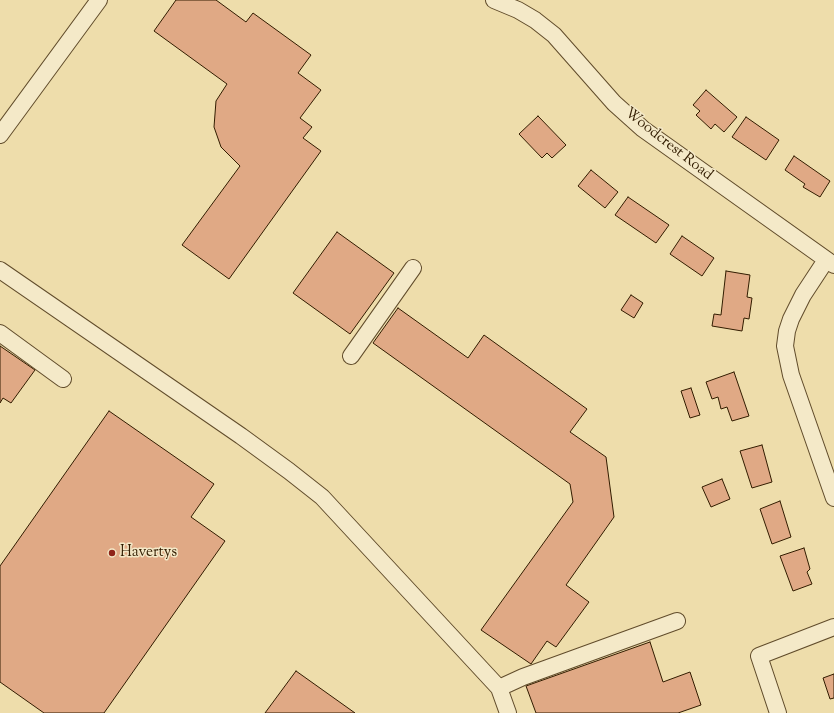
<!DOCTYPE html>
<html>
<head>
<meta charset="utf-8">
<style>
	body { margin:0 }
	canvas { display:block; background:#eeddab }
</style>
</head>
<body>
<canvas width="834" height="713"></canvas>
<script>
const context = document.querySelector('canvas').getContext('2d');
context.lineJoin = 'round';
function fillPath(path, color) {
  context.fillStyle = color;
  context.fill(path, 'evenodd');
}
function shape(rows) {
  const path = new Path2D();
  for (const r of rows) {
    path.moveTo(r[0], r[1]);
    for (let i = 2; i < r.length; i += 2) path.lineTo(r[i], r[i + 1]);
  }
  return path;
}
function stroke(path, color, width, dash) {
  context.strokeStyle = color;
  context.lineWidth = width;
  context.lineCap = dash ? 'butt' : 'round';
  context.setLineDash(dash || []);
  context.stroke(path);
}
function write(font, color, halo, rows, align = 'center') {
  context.font = font + ' "Sorts Mill Goudy",serif';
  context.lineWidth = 3;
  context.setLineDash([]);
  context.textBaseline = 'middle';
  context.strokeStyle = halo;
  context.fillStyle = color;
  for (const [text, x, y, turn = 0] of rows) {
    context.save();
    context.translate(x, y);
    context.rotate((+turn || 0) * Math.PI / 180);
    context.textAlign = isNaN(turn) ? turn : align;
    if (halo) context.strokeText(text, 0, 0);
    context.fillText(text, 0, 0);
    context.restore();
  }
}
const building = shape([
	[176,0,216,0,246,22,253,13,311,55,298,73,321,90,300,118,312,127,303,138,321,151,229,279,182,245,240,166,221,147,214,127,216,101,227,84,154,31,176,0],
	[706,90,737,117,724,132,715,124,711,129,696,115,700,111,693,105,706,90],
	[538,116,566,145,552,158,547,153,542,158,519,134,538,116],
	[746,117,779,140,766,160,732,137,746,117],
	[794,156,830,181,820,197,803,187,805,184,785,170,794,156],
	[591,170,618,192,605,208,578,186,591,170],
	[628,197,669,225,656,243,615,215,628,197],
	[337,232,394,273,350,334,293,293,337,232],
	[682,236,714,258,702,276,670,254,682,236],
	[726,271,750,275,747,297,752,298,749,319,744,318,742,331,712,326,714,314,721,315,726,271],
	[631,295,643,303,634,318,621,310,631,295],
	[398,308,468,358,484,335,587,409,570,432,606,457,614,517,566,585,589,602,556,647,547,641,531,664,481,630,573,502,570,484,373,343,398,308],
	[0,346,35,370,11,403,3,398,0,403,0,346],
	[734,372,749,416,732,421,727,407,721,409,718,397,712,399,706,382,734,372],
	[691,388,700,415,690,418,681,391,691,388],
	[109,411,214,484,191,517,225,541,104,713,44,713,0,682,0,566,109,411],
	[762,445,772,482,752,488,740,451,762,445],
	[722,479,730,499,711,507,702,487,722,479],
	[780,501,791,537,772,544,760,509,780,501],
	[804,548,810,569,807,572,812,584,793,591,780,556,804,548],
	[650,642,663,682,690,672,701,705,678,713,536,713,526,686,650,642],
	[296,671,355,713,265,713,296,671],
	[834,674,834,698,830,699,823,678,834,674]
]);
fillPath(building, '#e0a985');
stroke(building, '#321c00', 1);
const minor = shape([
	[494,0,518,10,535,20,554,35,614,103,643,129,834,265],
	[0,135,99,0],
	[826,260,803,295,791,319,787,331,785,346,791,375,834,498],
	[0,270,241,436,289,471,322,497,499,688,508,713],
	[0,333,63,379],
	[351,356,413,268],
	[499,688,523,677,677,621],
	[778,713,759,656,834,627]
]);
stroke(minor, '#614c2b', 18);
stroke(minor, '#f4e9c8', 16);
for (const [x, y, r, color] of [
	[112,553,4,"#8f2418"]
]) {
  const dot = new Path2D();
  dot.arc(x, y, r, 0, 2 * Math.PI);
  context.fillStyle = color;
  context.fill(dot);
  stroke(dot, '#f4e9c8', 1.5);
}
write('15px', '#321c00', '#f4e9c8', [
	["Woodcrest Road",668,145,38]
]);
write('15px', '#321c00', '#f4e9c8', [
	["Havertys",120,553]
], 'left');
</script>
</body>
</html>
